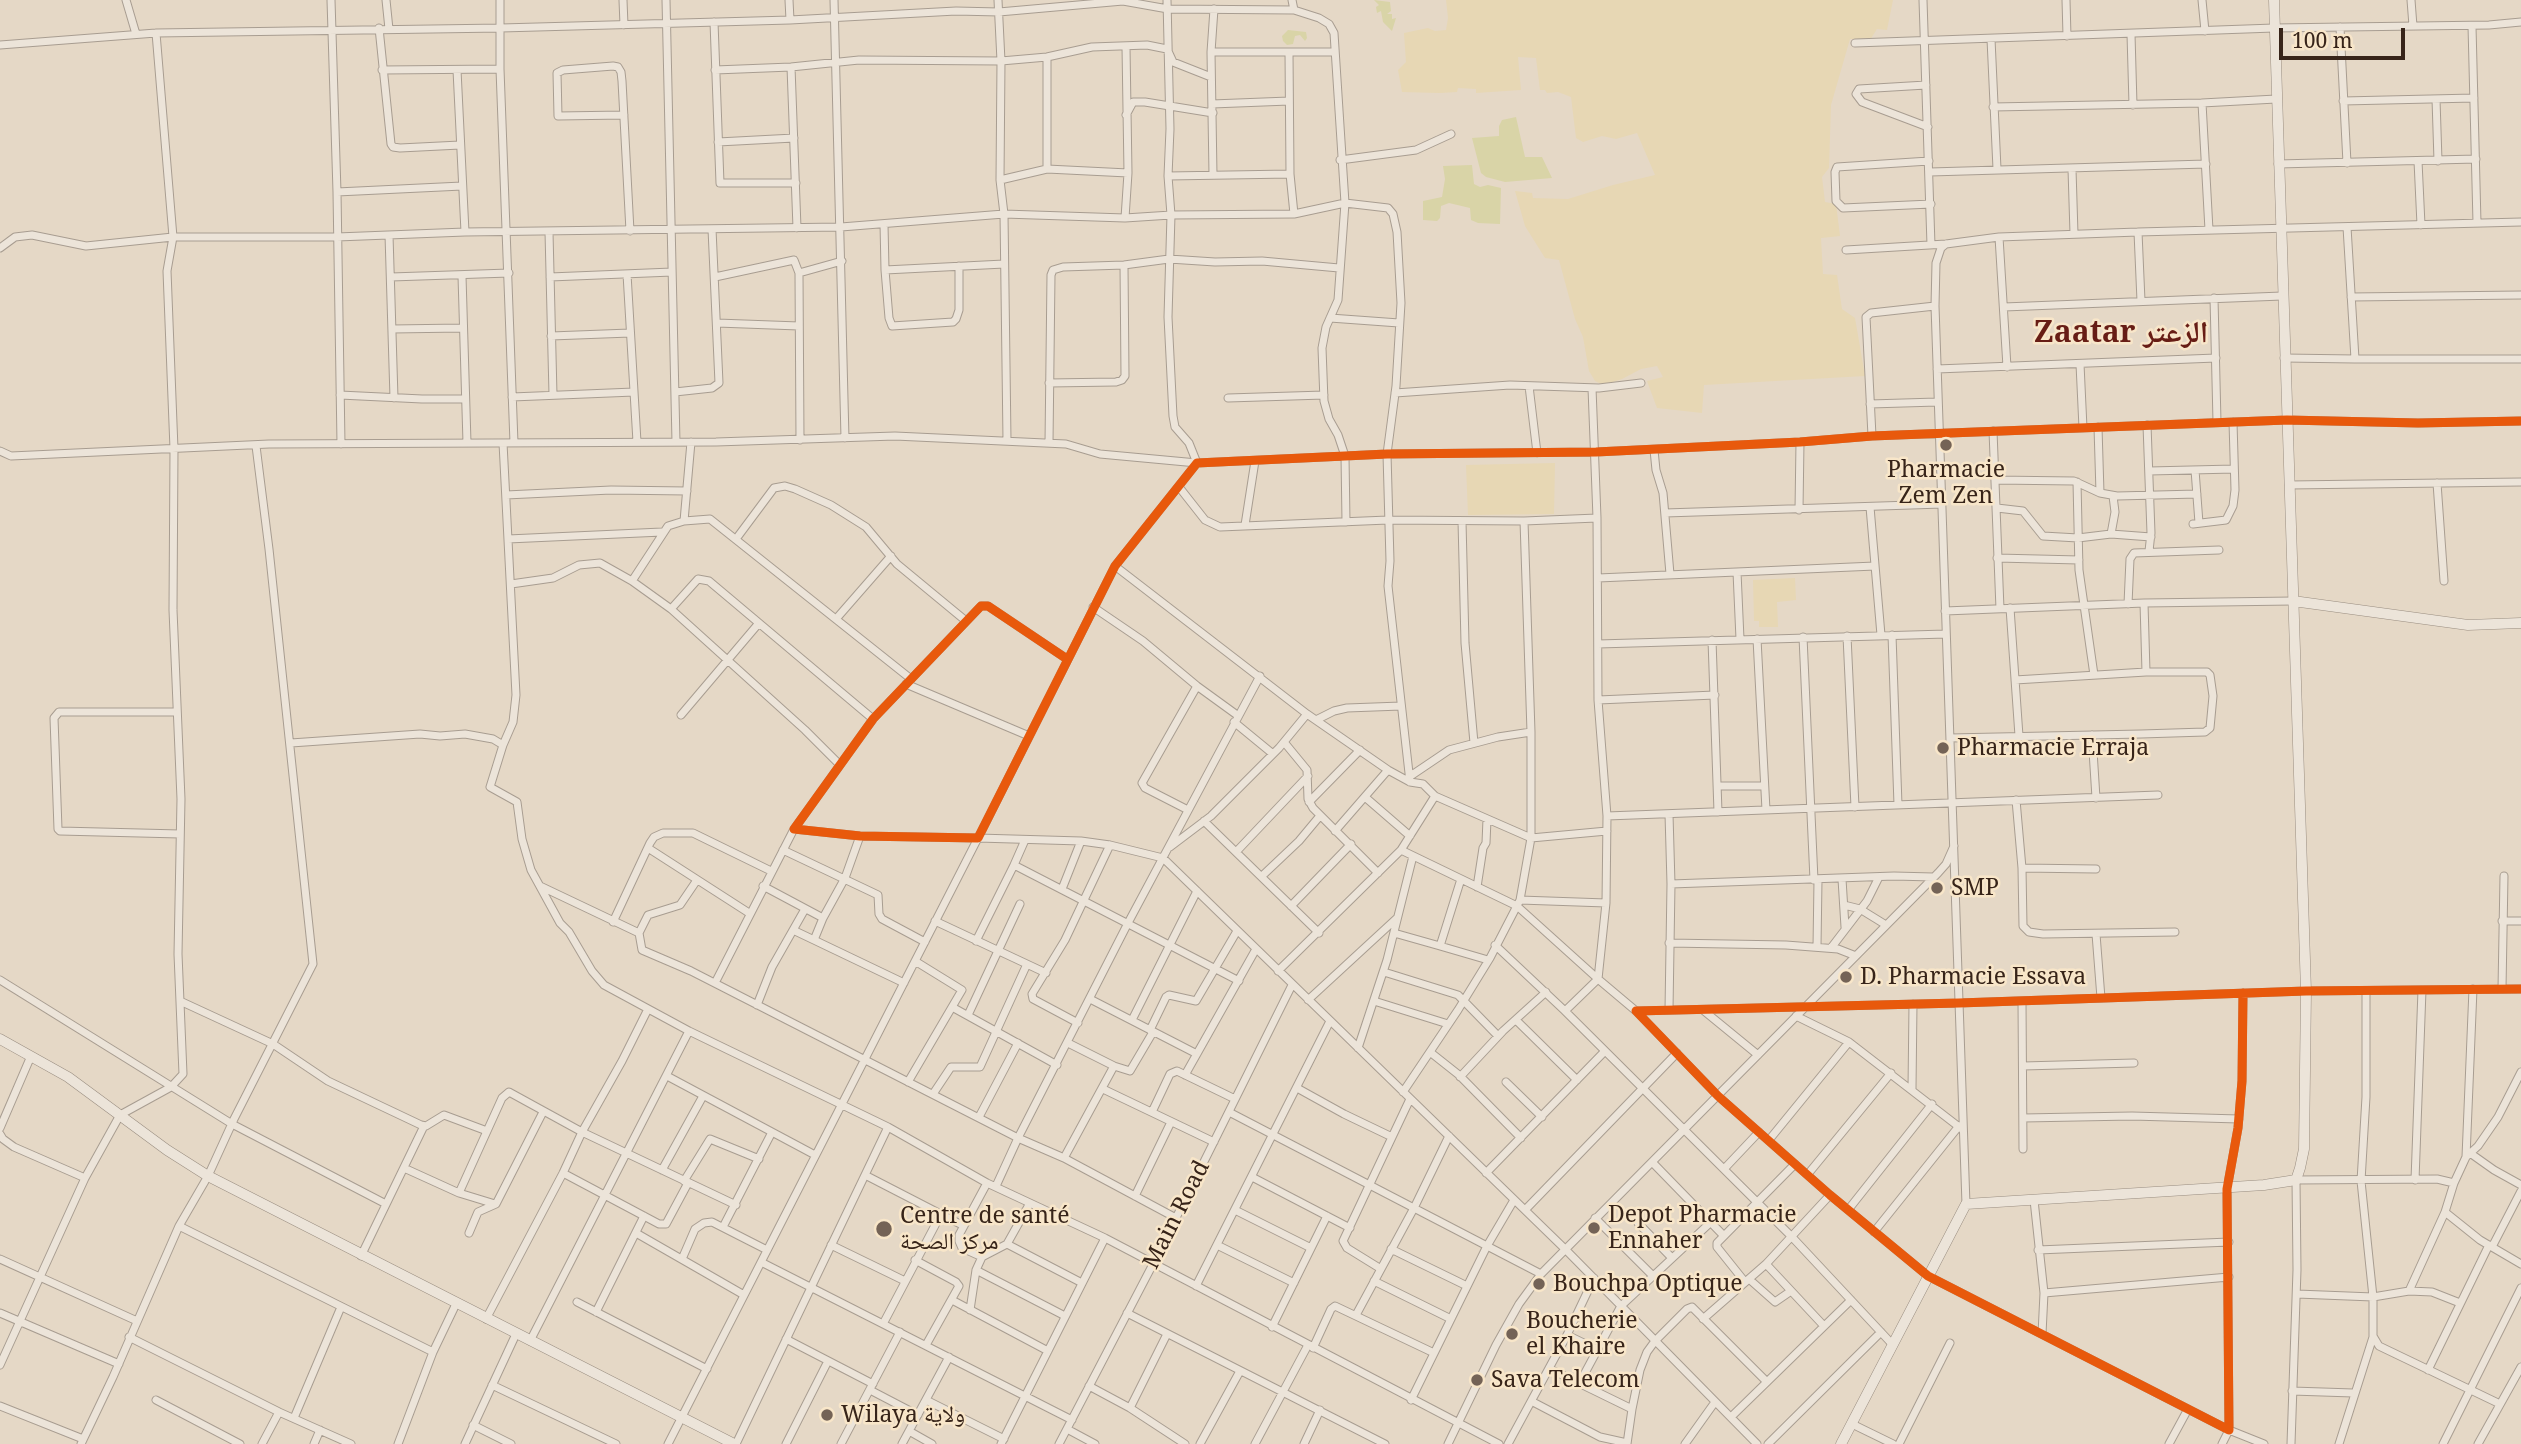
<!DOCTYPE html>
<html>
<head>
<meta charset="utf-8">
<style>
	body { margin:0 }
	#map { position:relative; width:2521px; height:1444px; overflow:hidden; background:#e5d8c6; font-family:"Noto Serif",serif }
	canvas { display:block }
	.scale { position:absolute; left:2279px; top:28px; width:126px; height:32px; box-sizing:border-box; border:4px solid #372419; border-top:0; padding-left:9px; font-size:21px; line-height:24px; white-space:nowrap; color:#372419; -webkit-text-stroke:5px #f8e6c9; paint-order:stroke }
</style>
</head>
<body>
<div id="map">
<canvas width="2521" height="1444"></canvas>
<div class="scale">100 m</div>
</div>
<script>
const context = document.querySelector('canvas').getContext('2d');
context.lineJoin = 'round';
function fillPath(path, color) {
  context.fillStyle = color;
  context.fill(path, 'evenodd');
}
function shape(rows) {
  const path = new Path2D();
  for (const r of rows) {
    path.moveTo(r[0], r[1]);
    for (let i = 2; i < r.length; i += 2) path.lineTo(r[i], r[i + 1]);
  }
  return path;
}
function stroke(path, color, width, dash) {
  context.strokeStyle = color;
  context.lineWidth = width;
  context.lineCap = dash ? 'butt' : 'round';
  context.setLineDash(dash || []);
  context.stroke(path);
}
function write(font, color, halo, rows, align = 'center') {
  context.font = font + ' "Noto Serif","Noto Naskh Arabic",serif';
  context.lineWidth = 5;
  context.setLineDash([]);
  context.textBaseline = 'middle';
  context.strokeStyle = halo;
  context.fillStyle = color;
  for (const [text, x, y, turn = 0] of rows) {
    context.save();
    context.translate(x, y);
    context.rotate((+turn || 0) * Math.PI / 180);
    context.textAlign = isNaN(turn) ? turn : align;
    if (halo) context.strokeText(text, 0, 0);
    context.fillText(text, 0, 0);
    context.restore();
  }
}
fillPath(shape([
	[1446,0,1893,0,1887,30,1877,29,1870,40,1850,39,1831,105,1829,168,1822,177,1825,202,1836,204,1840,236,1821,238,1823,274,1837,275,1842,309,1855,318,1865,376,1704,385,1702,413,1657,408,1647,381,1663,377,1657,366,1641,369,1622,379,1603,385,1595,381,1589,371,1583,337,1575,319,1559,260,1545,258,1525,226,1515,191,1532,193,1533,198,1568,199,1613,185,1655,175,1637,133,1616,139,1602,136,1583,142,1576,138,1571,97,1558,92,1547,93,1545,90,1540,90,1536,58,1518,57,1521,90,1476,93,1476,89,1458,88,1457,92,1440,93,1402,92,1398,70,1406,62,1404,33,1428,28,1435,31,1446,30,1448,18],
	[1555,463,1554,514,1468,515,1466,465],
	[1795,578,1796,600,1777,602,1778,627,1759,627,1759,621,1754,621,1753,580]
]), '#e7d7b4');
fillPath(shape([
	[1374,0,1390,2,1391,11,1387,14,1392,14,1392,19,1396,18,1392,31,1383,22,1381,11,1377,13,1376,7,1379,5],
	[1288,30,1306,32,1307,38,1305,41,1300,35,1295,36,1293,44,1287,45,1283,41,1282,36],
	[1516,117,1525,157,1542,157,1552,178,1505,182,1486,177,1481,173,1472,138,1499,136,1499,126,1502,120],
	[1472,165,1474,184,1480,187,1488,185,1501,188,1500,224,1478,223,1471,220,1470,208,1449,203,1441,206,1440,218,1437,221,1423,220,1423,201,1442,197,1445,179,1443,166]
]), '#d9d4a7');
const street = shape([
	[126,0,136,34],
	[331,0,337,192,341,444],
	[386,0,389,29],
	[500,0,500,69,514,443],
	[623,0,624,25],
	[666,0,676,442],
	[789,0,790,20],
	[834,0,845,438],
	[998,0,1001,61,1000,180,1004,214,1007,440],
	[1292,0,1294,10],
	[1923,0,1931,245],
	[2066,0,2067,36],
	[2202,0,2205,31],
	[2411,0,2413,26],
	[714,22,720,183,796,183],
	[2472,26,2477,223],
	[2340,27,2347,163],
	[379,28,391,144,393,147,400,148,460,145],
	[2131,34,2133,105],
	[1991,39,1997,169],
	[1855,43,2274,28,2489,25,2521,22],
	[0,45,156,33,501,28,790,20,956,11,999,12,1123,1,1168,9,1294,10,1319,18,1329,24,1334,33,1345,203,1338,300,1326,327,1322,348,1324,401,1329,419,1338,435,1345,456,1346,522],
	[1211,52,1335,52],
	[1289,52,1290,174,1294,214],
	[1047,57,1047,169],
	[791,67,797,228],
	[382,70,500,69],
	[457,70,465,232],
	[715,70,791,67,859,60,1001,61,1047,57,1092,47,1147,45,1167,49,1173,62,1211,77],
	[1926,85,1859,89,1856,94,1862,102,1928,127],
	[2436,99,2438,161],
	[2343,101,2474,98],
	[2202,103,2209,230],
	[1212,104,1289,101],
	[1993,107,2202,103,2276,99],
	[624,115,558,116,557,73,563,70,613,66,618,67,621,72,622,81,630,231],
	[1126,115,1133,102,1145,102,1213,113],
	[718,142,794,138],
	[1340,160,1416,150,1451,134],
	[1929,161,1837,167,1835,172,1836,201,1843,208,1931,204],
	[2418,161,2421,225],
	[2278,164,2476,159],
	[2072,169,2074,234],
	[1930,172,2206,164],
	[1213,175,1211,52,1214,9],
	[1168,176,1290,174],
	[1000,180,1047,169,1128,173],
	[337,192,462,186],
	[1125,218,1128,173,1126,47],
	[884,224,885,270,889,318,892,326,953,322,956,319,959,310,959,266],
	[2347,227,2355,359,2521,359],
	[549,232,553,395],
	[2138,232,2141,301],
	[389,235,394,398],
	[1999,237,2007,367],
	[1946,244,1941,248,1936,263,1935,306,1966,1204],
	[0,248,15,237,32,235,86,246,173,237,337,237,465,232,841,227,1004,214,1125,218,1171,215,1294,214,1345,203,1388,208,1393,214,1397,232,1401,303,1396,386,1387,454,1390,561,1388,586,1410,782],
	[1846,250,1946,244,1999,237,2138,232,2521,222],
	[885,270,1004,264],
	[799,273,800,440],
	[627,274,637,442],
	[462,276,467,443],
	[391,277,509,273],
	[550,277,672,272],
	[715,277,794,260,799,273,842,261],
	[2351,297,2521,295],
	[2214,298,2217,422],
	[2004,307,2282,296],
	[1330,318,1399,323],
	[717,323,799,326],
	[392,329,462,328],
	[551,336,630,333],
	[2284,358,2355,359],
	[2080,364,2083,428],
	[1937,369,2216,358],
	[1049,383,1116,382,1122,380,1125,376,1124,265],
	[1529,386,1537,453],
	[1592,388,1597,518,1598,700,1607,816,2158,795],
	[675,392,712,388,719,383,712,229],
	[1395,393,1510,385,1599,388,1641,383],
	[340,395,422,399,465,399],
	[512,397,634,392],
	[1228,398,1324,395],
	[1870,404,1937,402],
	[2147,425,2151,533,2149,551],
	[2098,427,2100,493],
	[1993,431,2000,609],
	[1872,436,1866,317,1871,313,1935,306],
	[1049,443,1051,275,1053,270,1063,267,1124,265,1169,259,1215,262,1262,261,1339,268],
	[1654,450,1656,470,1663,493,1670,574],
	[0,451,11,456,269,444,716,442,895,436,1066,444,1100,454,1197,463,1189,443,1175,427,1173,416,1168,317,1171,215,1168,176,1170,129,1167,0],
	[2195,470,2199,523],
	[2149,471,2234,469],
	[1996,480,2074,481,2100,493,2117,496,2197,494],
	[2077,482,2079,570,2094,675],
	[2437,483,2444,581],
	[2289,485,2521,482],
	[1179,487,1205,520,1220,527,1388,520,1524,521],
	[506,495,611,490,687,491],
	[1870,507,1881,635],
	[1997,508,2023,511,2043,536,2078,538,2111,534,2115,512,2113,496],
	[1799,510,1800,442],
	[1665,513,1942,504],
	[684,521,691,442],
	[1462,521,1465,643,1474,743],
	[2193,524,2226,520,2233,506,2235,490,2233,422],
	[1245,525,1255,461],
	[2111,534,2151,537],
	[508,539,662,532],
	[736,539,774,488,785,486,795,489,831,505,866,527,897,564,966,621],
	[1997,558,2079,560],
	[1115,566,1307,714,1388,770,1410,782,1423,784,1435,796,1531,838,1607,831],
	[1737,572,1740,639],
	[1598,578,1875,566],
	[632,581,668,526,684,521,710,519,911,679],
	[511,584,553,578,579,565,600,563,632,581,671,609,698,579,709,581,873,719],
	[2144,603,2146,672],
	[2128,604,2130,559,2134,553,2219,550],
	[1093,607,1143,641,1197,686,1237,715],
	[2010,608,2019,736],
	[671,609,805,730,839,764],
	[1945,611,2144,603,2293,601],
	[836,619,891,556],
	[1892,635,1898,805],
	[1847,636,1855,807],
	[1803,637,1814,880],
	[1757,639,1766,810],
	[1712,640,1718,812],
	[1598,644,1946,634],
	[1067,659,988,606,981,606,873,719,794,829,860,836,978,838,1115,566,1197,463,1387,454,1596,452,1800,442,1872,436,2287,420,2418,423,2521,421],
	[906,684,1029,736],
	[1598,700,1715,695],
	[176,712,59,712,54,718,58,829,60,831,180,834],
	[681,715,759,623],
	[1316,720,1334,711,1347,708,1401,706],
	[1234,722,1273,754],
	[2092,735,2096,798],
	[1950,738,2141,734,2205,732,2210,728,2213,696,2210,675,2207,672,2146,672,2015,680],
	[1284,742,1307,770,1308,799,1313,808,1378,873],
	[291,743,420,734,440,736,465,734,493,739,503,745,513,722,516,695,503,443],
	[503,745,490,787,517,802,522,839,531,870,560,923,569,932,592,971,604,985,689,1031,888,1127,987,1183,1105,1238,1499,1444],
	[1409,777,1449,750,1498,737,1531,732],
	[1718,786,1764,786],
	[1365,797,1410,836],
	[2016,800,2022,868,2023,926,2029,932,2043,934,2175,932],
	[1309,802,1360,750],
	[1188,810,1145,788,1142,783,1197,686],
	[1669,814,1671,884,1669,1010],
	[1607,816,1606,903,1598,979,1636,1011],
	[1204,821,1319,933],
	[1335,831,1388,770],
	[860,836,845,878,823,918,814,940,904,983],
	[1025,840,1014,865,1239,981],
	[1170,847,1211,816,1279,748,1307,714],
	[648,848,749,913],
	[783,850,878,895,879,914,882,919,925,942],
	[1401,850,1517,906,1598,979,1565,1011],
	[1236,852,1308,776],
	[2022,868,2096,869],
	[1262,876,1299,841,1319,817],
	[1461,879,1440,946,1488,960],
	[1842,879,1845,927],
	[1671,884,1894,876,1933,877],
	[540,886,639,933,642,950,691,971,1018,1138,1064,1158,1176,1218],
	[763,886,823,918],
	[1477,887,1483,848,1486,843,1487,819],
	[1062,889,1081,841],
	[1520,900,1606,903],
	[1844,905,1860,909,1886,925],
	[1291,906,1351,844],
	[935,921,1046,973],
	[2502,921,2521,921],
	[613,922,650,843,654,837,663,833,693,833,771,871],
	[793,930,814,940],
	[639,933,648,915,680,905,697,880],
	[1394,933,1440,946],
	[2096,934,2101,998],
	[976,941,1014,865],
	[1669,943,1786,945,1838,949,1856,956],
	[1495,945,1565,1011,1792,1237,1893,1345],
	[1817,947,1818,880],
	[1831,948,1867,901,1879,877],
	[915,961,962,990,952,1007,1057,1065],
	[1278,971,1401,850,1435,796],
	[1384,972,1458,995,1498,1036],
	[0,980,232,1124,386,1204],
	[715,983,794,829],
	[2502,989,2504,876],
	[2366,991,2366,1097,2361,1181,2373,1297,2409,1291,2432,1292,2460,1303],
	[2243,993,2242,1081,2238,1128,2227,1189,2229,1430,1928,1276,1830,1195,1718,1096,1636,1011,1959,1003,2306,991,2521,989],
	[1090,999,1197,1054],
	[1308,1000,1397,918],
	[180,1001,273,1044,328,1081,421,1125,426,1126,444,1115,487,1131],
	[1374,1001,1448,1024],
	[2022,1001,2023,1149],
	[757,1005,772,967,805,909],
	[1703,1010,1758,1055],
	[968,1015,1020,904],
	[1796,1016,1849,1042,1963,1130],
	[1132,1020,1197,891],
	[1516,1020,1577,1080],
	[1078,1023,1033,999,1032,994,1065,940,1110,845],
	[1150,1030,1166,997,1169,995,1196,1001,1237,931],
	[1068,1043,1114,1066,1130,1071,1153,1032],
	[1358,1048,1387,960,1413,856],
	[1430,1052,1459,1075,1521,1138],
	[2023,1066,2134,1063],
	[1185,1075,1256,949],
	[667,1076,815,1155],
	[1460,1077,1503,1031,1546,992],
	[908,1082,952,1007],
	[1506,1082,1542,1117],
	[1297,1088,1344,1114,1392,1137],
	[1103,1089,1214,1142],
	[1912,1089,1913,1004],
	[1403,1092,1458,1010,1490,958,1520,900,1531,838,1531,732,1524,521,1597,518],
	[933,1094,951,1067,980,1067,1027,964],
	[1152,1112,1170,1074,1177,1071,1235,1099],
	[1229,1112,1541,1274],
	[979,1117,1018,1043],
	[2023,1118,2132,1116,2239,1119],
	[0,1128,31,1056],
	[0,1134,3,1139,14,1147,85,1178],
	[1769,1140,1849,1042],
	[2470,1153,2494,1170,2521,1185],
	[2466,1157,2473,989],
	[1064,1158,1114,1066],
	[1652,1162,1724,1236],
	[404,1168,459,1193,495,1204],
	[1724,1169,1759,1132],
	[662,1170,703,1096],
	[563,1173,659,1224,666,1224,688,1183],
	[1486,1173,1605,1051],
	[1808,1174,1891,1073],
	[865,1175,964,1226],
	[1252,1177,1350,1228],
	[2415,1180,2422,990],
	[684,1181,710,1139,759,1159],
	[2454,1183,2466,1157,2478,1146,2498,1117,2521,1072],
	[996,1186,1018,1138,1128,923,1260,676],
	[459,1193,502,1098,509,1092,582,1132,736,1205],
	[1135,1196,1171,1122],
	[2034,1200,2044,1293],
	[1235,1210,1311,1248],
	[1525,1210,1677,1053],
	[1848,1210,1932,1104],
	[1595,1218,1653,1276],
	[1638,1223,1672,1258],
	[179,1226,433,1352],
	[723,1227,772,1132],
	[1874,1232,1959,1126],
	[469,1233,478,1212,496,1204,543,1112],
	[636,1233,744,1295],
	[1007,1244,1082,1283],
	[831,1245,905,1281],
	[1217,1245,1294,1283],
	[2492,1247,2521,1191],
	[1391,1249,1467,1286],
	[2038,1250,2229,1242],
	[361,1256,424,1126],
	[982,1257,962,1248,959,1241,959,1235,987,1183],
	[0,1259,137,1321],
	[682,1259,695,1229,704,1223,712,1222,767,1250],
	[915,1260,956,1282,959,1286,926,1345],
	[761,1262,1072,1420],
	[1766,1264,1824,1326],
	[1381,1269,1347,1248,1343,1241,1410,1099],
	[976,1270,1065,1316],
	[1749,1279,1775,1302,1791,1291],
	[1374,1281,1451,1319],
	[1745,1282,1717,1247,1717,1243,1795,1164],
	[1196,1286,1330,1021],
	[2409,1291,2445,1212],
	[2297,1294,2373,1297,2373,1336,2379,1346,2500,1404],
	[952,1300,1048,1351],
	[577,1302,707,1369],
	[970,1310,976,1270,982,1257,1007,1244,1030,1203],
	[596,1312,644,1216],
	[0,1313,119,1364],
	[1127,1313,1385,1444],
	[1356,1315,1414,1208,1449,1136],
	[486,1319,563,1173,582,1132,622,1061,648,1009],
	[1703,1319,1766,1264,1830,1195],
	[883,1324,941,1214],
	[1272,1327,1327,1216],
	[2042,1334,2044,1293,2229,1277],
	[1567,1335,1598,1350],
	[129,1337,279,1412,351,1444],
	[786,1339,873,1384],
	[530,1341,689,1031],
	[1313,1348,1331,1309,1335,1306,1434,1353],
	[0,1365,85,1178,120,1115,171,1087,183,1074,178,954,181,799,173,610,174,449,167,271,173,237,156,33],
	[1550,1369,1632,1409,1627,1444],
	[2428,1370,2489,1245],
	[1579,1384,1621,1306,1711,1222],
	[492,1385,616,1444],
	[1089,1386,1130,1408,1185,1444],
	[870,1390,918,1415],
	[2292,1391,2353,1393],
	[156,1400,240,1444],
	[926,1400,1004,1439],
	[1411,1400,1487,1246,1514,1200],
	[1533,1402,1600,1437,1627,1443],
	[0,1406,83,1439],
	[1130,1408,1167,1334],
	[1632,1409,1640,1370,1647,1352,1655,1341,1687,1309,1692,1307,1767,1382],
	[1731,1417,1851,1300],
	[294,1418,341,1307],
	[1852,1424,1893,1444],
	[473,1425,511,1444],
	[1067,1429,1095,1444],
	[909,1431,932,1444],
	[81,1444,113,1377,179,1226,208,1176,234,1119,313,964,269,549,256,446],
	[262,1444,279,1412],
	[314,1444,320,1430],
	[398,1444,433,1352,456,1304],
	[465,1444,516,1334],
	[668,1444,978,838,1081,841,1110,845,1163,858,1565,1249,1757,1444],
	[736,1444,888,1127],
	[786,1444,828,1361],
	[841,1444,900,1332],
	[902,1444,949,1357],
	[1001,1444,1105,1238],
	[1059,1444,1153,1264,1292,985],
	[1200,1444,1240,1371],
	[1255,1444,1308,1345],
	[1304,1444,1320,1410],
	[1448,1444,1496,1345,1519,1304,1541,1274,1938,873,1946,864,1954,846],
	[1508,1444,1567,1335,1594,1278],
	[1685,1444,1715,1402],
	[1768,1444,1881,1332],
	[1899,1444,1950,1343],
	[2169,1444,2188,1409],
	[2222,1444,2229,1430,2264,1444],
	[2291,1444,2297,1270,2296,1180,2437,1179,2454,1183,2445,1212,2480,1240,2521,1264],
	[2339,1444,2373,1337],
	[2443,1444,2521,1288],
	[2478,1444,2521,1367]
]);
const secondary = shape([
	[2293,601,2468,625,2521,623],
	[0,1039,68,1077,167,1150,208,1176,734,1444],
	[1841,1444,1966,1204,2264,1185,2296,1180,2300,1168,2304,1149,2306,991,2274,0]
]);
stroke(street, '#a89d91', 9);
stroke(secondary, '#998d80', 11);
stroke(street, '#ece4d9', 7);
stroke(secondary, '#ece4d9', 10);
stroke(shape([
	[1067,659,988,606,981,606,873,719,794,829,860,836,978,838,1115,566,1197,463,1387,454,1596,452,1800,442,1872,436,2287,420,2418,423,2521,421],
	[2243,993,2242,1081,2238,1128,2227,1189,2229,1430,1928,1276,1830,1195,1718,1096,1636,1011,1959,1003,2306,991,2521,989]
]), '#e8590c', 9);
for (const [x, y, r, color] of [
	[1946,445,7,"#746356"],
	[1943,748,7,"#746356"],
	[1937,888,7,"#746356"],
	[1846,977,7,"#746356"],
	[1594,1228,7,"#746356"],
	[884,1229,9,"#746356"],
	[1539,1284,7,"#746356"],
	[1512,1334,7,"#746356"],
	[1477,1380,7,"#746356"],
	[827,1415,7,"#746356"]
]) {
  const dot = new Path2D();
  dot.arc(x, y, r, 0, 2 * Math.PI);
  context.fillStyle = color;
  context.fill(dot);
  stroke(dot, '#f8e6c9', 2.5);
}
write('23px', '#372419', '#f8e6c9', [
	["Pharmacie",1946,470,"center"],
	["Zem Zen",1946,496,"center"],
	["Pharmacie Erraja",1957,748],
	["SMP",1951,888],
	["D. Pharmacie Essava",1860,977],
	["Depot Pharmacie",1608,1215],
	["Ennaher",1608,1241],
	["Centre de santé",900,1216],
	["مركز الصحة",900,1242],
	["Bouchpa Optique",1553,1284],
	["Boucherie",1526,1321],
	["el Khaire",1526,1347],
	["Sava Telecom",1491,1380],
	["Wilaya ولاية",841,1415]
], 'left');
write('23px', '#372419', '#f8e6c9', [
	["Main Road",1177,1215,-63]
]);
write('bold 30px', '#671d15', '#f8e6c9', [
	["Zaatar الزعتر",2121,333]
]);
</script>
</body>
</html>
